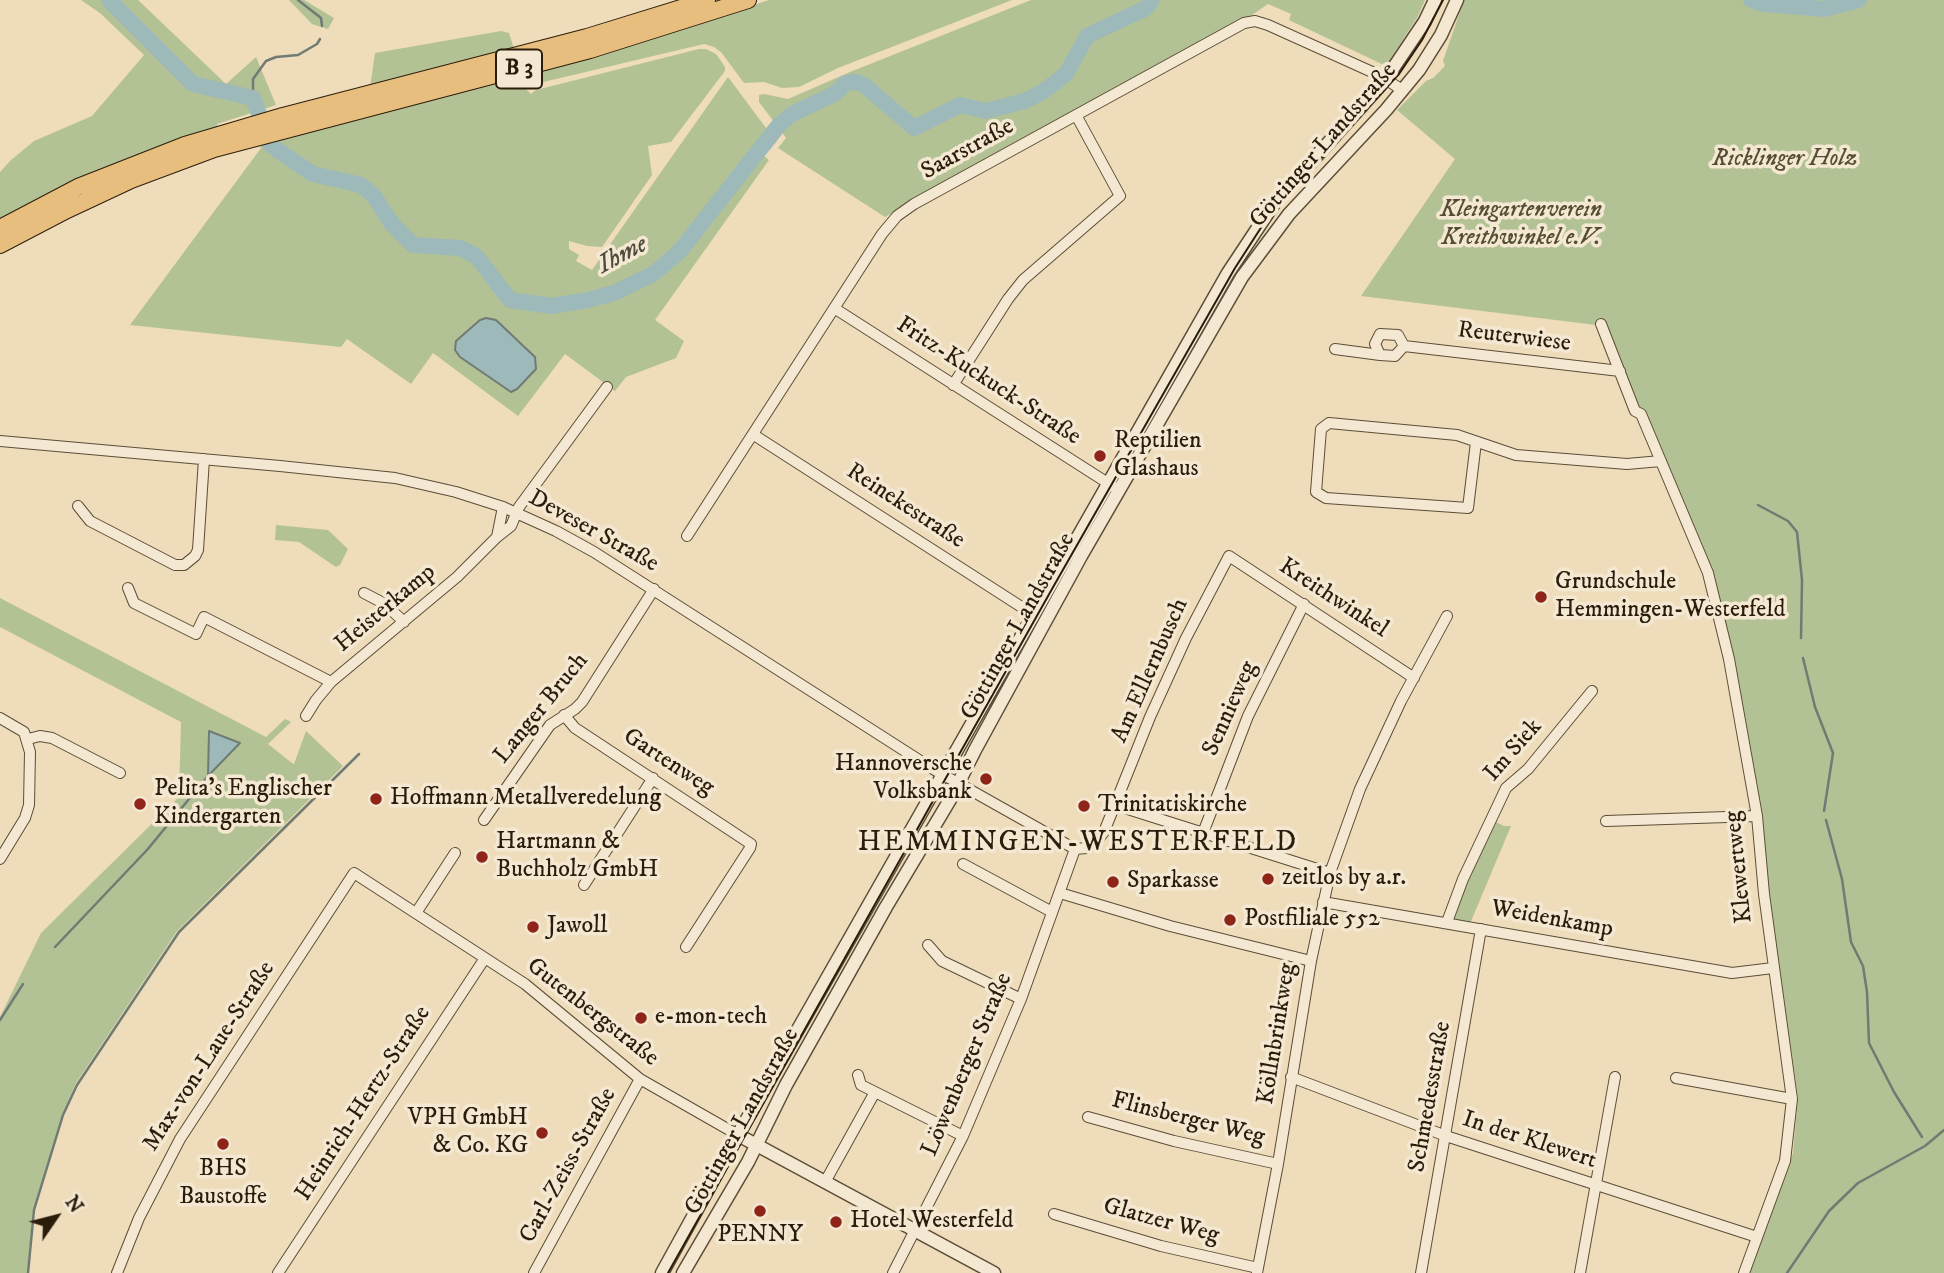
<!DOCTYPE html>
<html>
<head>
<meta charset="utf-8">
<style>
	body { margin:0 }
	#map { position:relative; width:1944px; height:1273px; overflow:hidden; background:#eedcba; font-family:"IM FELL DW Pica",serif }
	canvas { display:block }
	.north { position:absolute; left:21px; top:1182px; width:70px; height:70px; -webkit-text-stroke:5px #f4e8d2; paint-order:stroke; rotate:55deg; font-size:19px; font-weight:700; line-height:28px; text-align:center; color:#2c1d0b }
	.north::after { content:''; display:block; margin:auto; width:24px; height:32px; background:#2c1d0b; clip-path:polygon(50% 0,100% 100%,50% 72%,0 100%) }
</style>
</head>
<body>
<div id="map">
<canvas width="1944" height="1273"></canvas>
<div class="north">N</div>
</div>
<script>
const context = document.querySelector('canvas').getContext('2d');
context.lineJoin = 'round';
function fillPath(path, color) {
  context.fillStyle = color;
  context.fill(path, 'evenodd');
}
function shape(rows) {
  const path = new Path2D();
  for (const r of rows) {
    path.moveTo(r[0], r[1]);
    for (let i = 2; i < r.length; i += 2) path.lineTo(r[i], r[i + 1]);
  }
  return path;
}
function stroke(path, color, width, dash) {
  context.strokeStyle = color;
  context.lineWidth = width;
  context.lineCap = dash ? 'butt' : 'round';
  context.setLineDash(dash || []);
  context.stroke(path);
}
function write(font, color, halo, rows, align = 'center') {
  context.font = font + ' "IM FELL DW Pica",serif';
  context.lineWidth = 7;
  context.setLineDash([]);
  context.textBaseline = 'middle';
  context.strokeStyle = halo;
  context.fillStyle = color;
  for (const [text, x, y, turn = 0] of rows) {
    context.save();
    context.translate(x, y);
    context.rotate((+turn || 0) * Math.PI / 180);
    context.textAlign = isNaN(turn) ? turn : align;
    if (halo) context.strokeText(text, 0, 0);
    context.fillText(text, 0, 0);
    context.restore();
  }
}
fillPath(shape([
	[81,0,138,0,226,84,256,57,276,105,217,124,218,129,0,222,0,172,10,161,34,141,92,116,144,55,100,13],
	[289,0,304,0,334,18,328,29,312,24],
	[769,0,1012,0,838,68,799,87,782,88,764,82,744,83,721,52,714,47,704,44,535,84,530,82,527,72,687,27],
	[1031,0,1425,0,1418,16,1386,66,1289,20,1291,14,1268,4,1249,17,1230,24,885,217,778,148,786,138,759,102,759,95,764,94,788,99,850,72],
	[1464,0,1944,0,1944,1273,1750,1273,1793,1153,1798,1097,1769,897,1761,814,1695,530,1662,451,1659,450,1640,410,1604,326,1361,296,1455,159,1397,110,1426,81,1433,78,1445,66,1443,61],
	[501,31,509,33,515,52,370,88,375,53],
	[699,49,706,49,716,54,725,67,725,71,671,142,648,146,652,175,602,247,587,246,569,241,569,249,579,255,576,261,592,270,728,77,769,132,677,250,652,271,614,291,588,298,592,302,616,295,655,276,682,252,772,136,777,141,764,156,769,160,655,320,684,341,676,358,626,377,615,391,565,354,518,416,433,353,411,384,347,339,341,347,130,325,261,148,260,145,521,76,524,87,531,94,536,90],
	[480,320,496,320,526,347,526,379,517,389,511,392,460,357,456,341],
	[276,525,328,530,348,549,340,565,336,567,299,542,275,540],
	[0,598,266,737,285,719,291,722,268,744,292,763,294,764,306,731,343,766,177,931,76,1083,62,1115,33,1211,27,1273,0,1273,0,1017,41,933,179,797,181,722,0,627],
	[1490,819,1504,826,1511,826,1469,926,1447,922]
]), '#b3c294');
const water = shape([
	[486,318,496,320,535,357,536,369,517,389,511,392,460,357,455,350,456,341,480,320,486,318],
	[209,731,240,743,208,776,209,731]
]);
fillPath(water, '#9db9b9');
stroke(water, '#707b73', 2);
stroke(shape([
	[298,0,321,18,322,26],
	[253,98,253,79,266,61,276,57,298,55,317,44,320,39],
	[1758,505,1788,521,1797,532,1802,580,1801,638],
	[1803,658,1815,707,1833,753,1824,811],
	[1826,820,1842,879,1851,942,1863,966,1867,992,1869,1043,1894,1092,1922,1137],
	[55,947,147,850,208,776],
	[0,1020,23,984],
	[28,1273,34,1210,63,1115,77,1085,179,932,359,754],
	[1787,1273,1829,1211,1858,1183,1925,1146,1944,1130]
]), '#707b73', 2.5);
stroke(shape([
	[109,0,193,84,253,98,270,144,280,152,313,174,361,185,373,195,392,224,413,245,460,248,476,256,510,300,552,306,588,300,614,293,653,274,679,252,779,125,792,114,834,94,846,83,856,82,864,85,914,128,960,105,986,111,1025,101,1044,91,1066,74,1087,36,1146,8,1152,0],
	[1751,0,1764,4,1824,9,1859,0]
]), '#9db9b9', 16);
const minor = shape([
	[834,308,1114,487],
	[1601,324,1635,411,1641,414,1708,573,1729,659,1757,816,1764,894,1792,1099,1785,1161,1744,1273],
	[1380,334,1398,335,1404,346,1395,356,1380,355,1375,344,1380,334],
	[1404,346,1620,371],
	[1335,349,1380,355],
	[953,385,1008,299,1023,280,1120,196,1076,115],
	[754,435,1034,615],
	[0,441,280,466,395,478,456,492,503,507,556,531,594,552,933,769,1075,849,1087,848,1094,844,1104,832,1150,717,1186,638,1229,556,1414,678],
	[1476,442,1468,508,1326,498,1316,492,1321,429,1329,423,1457,435,1516,455,1627,464,1661,461],
	[78,506,90,521,175,565,184,565,195,556,198,550,204,459],
	[503,507,497,537,511,526,519,507,607,387],
	[687,536,882,234,897,216,914,204,1244,23,1255,21,1268,25,1381,76,1402,90],
	[128,588,134,603,196,634,204,617,331,682],
	[364,593,385,604,404,622],
	[564,715,575,728,751,844,750,848,686,947],
	[306,716,316,700,331,682,457,577,497,537],
	[0,718,24,732,30,752,29,805,25,818,0,859],
	[28,739,40,736,52,738,120,773],
	[1115,805,1330,873],
	[484,820,550,725,575,709,582,702,654,589],
	[1606,821,1757,816],
	[1203,833,1248,716,1304,604],
	[963,864,1052,912],
	[584,885,653,778],
	[1060,893,1170,926,1311,961],
	[1323,902,1732,973,1773,968],
	[416,913,455,853],
	[1447,922,1463,879,1506,788,1528,769,1592,691],
	[928,945,942,961,1021,999],
	[858,1075,861,1085,963,1136],
	[1291,1077,1446,1136,1757,1237],
	[1676,1078,1792,1099],
	[1088,1117,1174,1141,1278,1164],
	[825,1182,875,1092],
	[1054,1214,1161,1246,1258,1268],
	[117,1273,139,1218,180,1139,354,873,525,984,640,1079,738,1135],
	[278,1273,485,958],
	[534,1273,640,1079],
	[893,1273,963,1136,1021,999,1075,849],
	[1257,1273,1278,1164,1311,961,1330,873,1360,789,1401,701,1447,616],
	[1421,1273,1481,929],
	[1580,1273,1615,1077]
]);
const tertiary = shape([
	[738,1135,994,1273],
	[662,1273,738,1135,1228,273,1275,202,1386,79,1425,21,1435,0],
	[683,1273,748,1162,786,1085,886,907,951,798,975,750,1081,556,1242,277,1289,214,1386,110,1419,70,1441,35,1457,0]
]);
const trunk = shape([
	[0,228,78,187,185,145,283,116,587,37,707,0],
	[0,245,67,210,131,180,214,149,590,50,748,0]
]);
stroke(minor, '#5c4d37', 12);
stroke(tertiary, '#5c4d37', 15);
stroke(trunk, '#2c1d0b', 18);
stroke(minor, '#f4e8d2', 10);
stroke(tertiary, '#f4e8d2', 12);
stroke(trunk, '#e7be7d', 16);
stroke(shape([
	[668,1273,1052,589,1235,268,1264,223,1278,205,1399,74,1422,40,1443,0]
]), '#2c1d0b', 2);
for (const [x, y, r, color] of [
	[1100,456,7,"#8f2418"],
	[1541,597,7,"#8f2418"],
	[986,779,7,"#8f2418"],
	[376,799,7,"#8f2418"],
	[140,804,7,"#8f2418"],
	[1084,806,7,"#8f2418"],
	[482,857,7,"#8f2418"],
	[1268,879,7,"#8f2418"],
	[1113,882,7,"#8f2418"],
	[1230,920,7,"#8f2418"],
	[533,927,7,"#8f2418"],
	[641,1018,7,"#8f2418"],
	[542,1133,7,"#8f2418"],
	[223,1144,7,"#8f2418"],
	[760,1211,7,"#8f2418"],
	[836,1222,7,"#8f2418"]
]) {
  const dot = new Path2D();
  dot.arc(x, y, r, 0, 2 * Math.PI);
  context.fillStyle = color;
  context.fill(dot);
  stroke(dot, '#f4e8d2', 2.5);
}
for (const [x, y, w] of [
	[519,69,46]
]) {
  const box = new Path2D();
  box.roundRect(x - w / 2, y - 19.5, w, 39, 5);
  context.fillStyle = '#f4e8d2';
  context.fill(box);
  stroke(box, '#2c1d0b', 2);
}
write('bold 23px', '#2c1d0b', null, [
	["B 3",519,69]
]);
write('24px', '#2c1d0b', '#f4e8d2', [
	["Göttinger Landstraße",1324,146,-49],
	["Saarstraße",968,150,-29],
	["Reuterwiese",1514,338,7],
	["Fritz-Kuckuck-Straße",988,382,33],
	["Reinekestraße",905,507,33],
	["Deveser Straße",593,532,29],
	["Kreithwinkel",1333,599,33],
	["Heisterkamp",386,609,-40],
	["Göttinger Landstraße",1019,627,-61],
	["Am Ellernbusch",1151,671,-66],
	["Langer Bruch",542,709,-51],
	["Sennieweg",1231,709,-66],
	["Im Siek",1514,751,-49],
	["Gartenweg",668,763,33],
	["Klewertweg",1740,867,-96],
	["Weidenkamp",1552,920,10],
	["Gutenbergstraße",592,1013,38],
	["Köllnbrinkweg",1278,1034,-81],
	["Max-von-Laue-Straße",210,1057,-57],
	["Löwenberger Straße",968,1065,-67],
	["Schmedesstraße",1431,1097,-80],
	["Heinrich-Hertz-Straße",364,1104,-57],
	["Flinsberger Weg",1188,1120,14],
	["Göttinger Landstraße",743,1122,-61],
	["In der Klewert",1529,1141,18],
	["Carl-Zeiss-Straße",569,1166,-61],
	["Glatzer Weg",1161,1222,15]
]);
write('italic 24px', '#544f34', '#f4e8d2', [
	["Ricklinger Holz",1785,160],
	["Kleingartenverein",1521,211],
	["Kreithwinkel e.V.",1521,239]
]);
write('24px', '#2c1d0b', '#f4e8d2', [
	["Reptilien",1114,442],
	["Glashaus",1114,470],
	["Grundschule",1555,583],
	["Hemmingen-Westerfeld",1555,611],
	["Hannoversche",972,765,"right"],
	["Volksbank",972,793,"right"],
	["Pelita's Englischer",154,790],
	["Kindergarten",154,818],
	["Hoffmann Metallveredelung",390,799],
	["Trinitatiskirche",1098,806],
	["Hartmann &",496,843],
	["Buchholz GmbH",496,871],
	["zeitlos by a.r.",1282,879],
	["Sparkasse",1127,882],
	["Postfiliale 552",1244,920],
	["Jawoll",547,927],
	["e-mon-tech",655,1018],
	["VPH GmbH",528,1119,"right"],
	["& Co. KG",528,1147,"right"],
	["BHS",223,1170,"center"],
	["Baustoffe",223,1198,"center"],
	["Hotel Westerfeld",850,1222],
	["PENNY",760,1236,"center"]
], 'left');
write('italic 26px', '#4e4c3f', '#f4e8d2', [
	["Ihme",623,256,-28]
]);
context.letterSpacing = '2px';
write('28px', '#2c1d0b', '#f4e8d2', [
	["HEMMINGEN-WESTERFELD",1078,844]
]);
context.letterSpacing = '0px';
</script>
</body>
</html>
